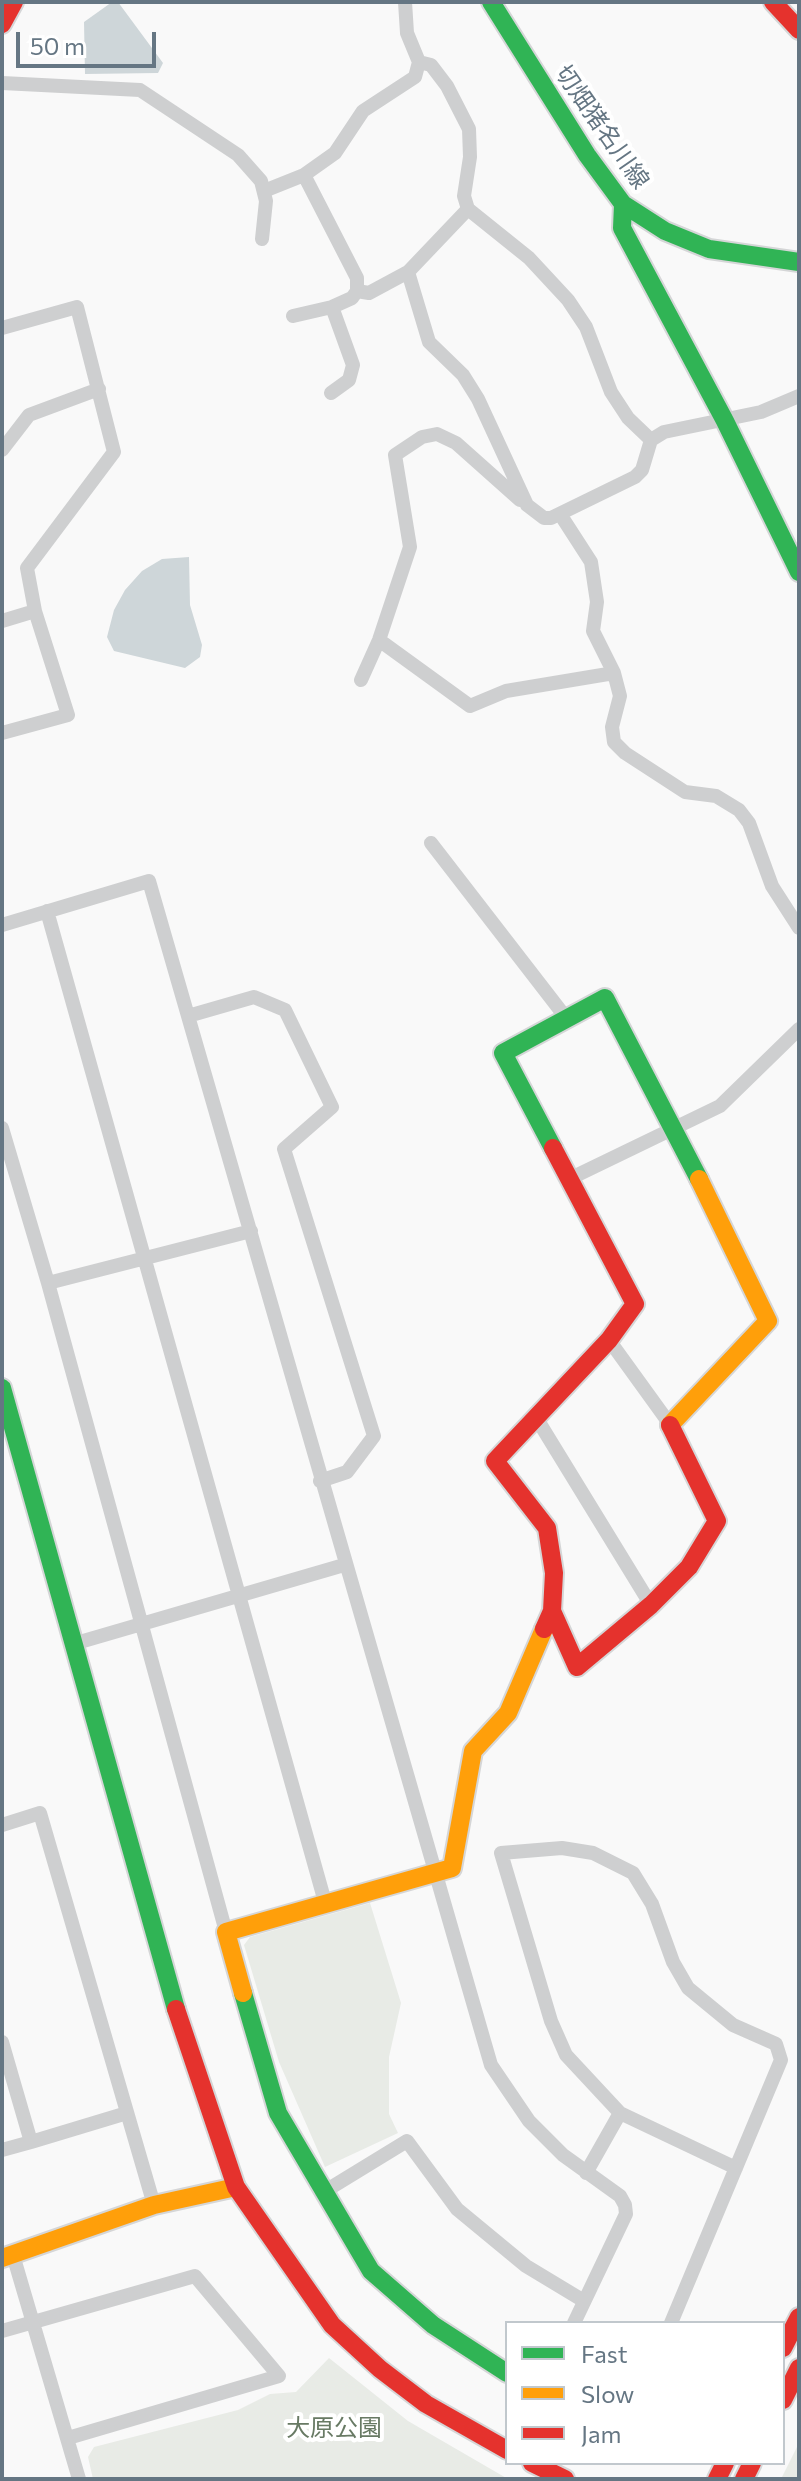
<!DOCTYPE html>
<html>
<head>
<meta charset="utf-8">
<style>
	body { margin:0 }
	#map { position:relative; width:801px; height:2481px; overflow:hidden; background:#f9f9f9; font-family:Commissioner,sans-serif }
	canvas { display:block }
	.frame { position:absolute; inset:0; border:4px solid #657683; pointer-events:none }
	.legend { position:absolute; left:505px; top:2321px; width:280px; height:144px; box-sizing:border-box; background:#fff; border:2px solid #c1c8cd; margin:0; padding:10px 14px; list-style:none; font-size:24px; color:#657683 }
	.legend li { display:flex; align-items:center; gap:16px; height:40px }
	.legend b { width:40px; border:2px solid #c1c8cd }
	.scale { position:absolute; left:16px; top:32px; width:140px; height:36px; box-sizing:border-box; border:4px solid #657683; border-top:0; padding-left:10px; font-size:24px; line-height:28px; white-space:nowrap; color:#657683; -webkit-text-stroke:6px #fff; paint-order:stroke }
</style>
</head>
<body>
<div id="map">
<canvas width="801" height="2481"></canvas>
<div class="frame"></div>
<ul class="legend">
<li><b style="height:10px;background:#30b455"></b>Fast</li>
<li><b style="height:10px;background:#ff9f0a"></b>Slow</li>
<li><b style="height:10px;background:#e5322d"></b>Jam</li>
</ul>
<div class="scale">50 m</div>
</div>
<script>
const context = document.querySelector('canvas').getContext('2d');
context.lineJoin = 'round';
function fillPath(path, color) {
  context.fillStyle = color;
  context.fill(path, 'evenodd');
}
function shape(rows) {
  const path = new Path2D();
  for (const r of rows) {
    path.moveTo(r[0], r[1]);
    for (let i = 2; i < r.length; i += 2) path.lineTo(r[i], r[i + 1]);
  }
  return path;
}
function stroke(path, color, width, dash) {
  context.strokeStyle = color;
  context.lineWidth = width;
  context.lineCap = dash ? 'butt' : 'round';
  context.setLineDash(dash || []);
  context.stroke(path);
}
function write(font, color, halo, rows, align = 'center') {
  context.font = font + ' Commissioner,"Noto Sans JP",sans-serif';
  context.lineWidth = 8;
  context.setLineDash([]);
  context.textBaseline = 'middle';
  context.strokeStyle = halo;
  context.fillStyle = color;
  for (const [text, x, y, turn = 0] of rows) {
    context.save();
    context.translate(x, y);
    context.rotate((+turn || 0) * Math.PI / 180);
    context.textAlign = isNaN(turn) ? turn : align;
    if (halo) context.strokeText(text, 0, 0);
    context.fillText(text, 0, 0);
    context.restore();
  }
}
fillPath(shape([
	[370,1903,401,2003,389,2057,389,2114,398,2133,325,2167,279,2062,244,1945,250,1937],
	[329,2358,408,2421,508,2479,93,2479,88,2457,94,2447,238,2410,270,2394,296,2392],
	[799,2443,799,2479,781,2479]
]), '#e8ebe6');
fillPath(shape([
	[112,2,118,2,163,63,158,73,85,74,84,22],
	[189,557,190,605,202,645,200,657,185,668,114,651,107,637,114,610,125,590,142,571,162,559]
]), '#ced6d9');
const fast = shape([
	[491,2,587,155,623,204,665,231,709,249,799,262],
	[623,204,622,228,725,421,799,572],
	[553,1148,503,1053,605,998,699,1179],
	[2,1388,176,2009],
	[243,1993,278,2113,371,2271,433,2325,507,2373]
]);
const slow = shape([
	[670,1425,768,1321,699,1179],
	[243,1993,226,1932,452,1868,473,1751,508,1713,544,1629],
	[2,2258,154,2205,236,2187]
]);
const jam = shape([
	[773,2,799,30],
	[2,24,14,2],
	[552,1611,577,1667,651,1605,689,1567,717,1521,670,1425],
	[544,1629,552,1611,554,1573,547,1528,495,1461,609,1340,635,1304,553,1148],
	[176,2009,236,2187,332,2325,380,2369,426,2404,507,2450],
	[783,2348,799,2317],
	[783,2400,799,2368],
	[532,2463,565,2479],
	[717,2479,725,2463],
	[744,2479,752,2463]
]);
stroke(fast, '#d5d6d7', 22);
stroke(slow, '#d5d6d7', 22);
stroke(jam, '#d5d6d7', 22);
stroke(shape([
	[419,62,431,65,447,86,469,129,470,157,464,196,468,209,529,258,568,300,586,327,611,392,628,418,651,440],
	[2,83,140,90,238,155,261,181,266,201,262,239],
	[264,191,304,175],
	[408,272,429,342,463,375,478,399,527,505,544,518,551,518,635,477,642,470,651,440,664,432,761,412,799,396],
	[357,291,369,293,408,272,468,209],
	[293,316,332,307,352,298,357,291,357,278,304,175,335,153,363,111,415,77,419,62,407,33,405,2],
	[2,328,77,307,114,452,27,568,35,611,68,715,2,733],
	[331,393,349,380,353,365,332,307],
	[2,450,29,415,99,389],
	[560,514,591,562,597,602,593,631,614,673,620,696,612,727,614,742,625,753,685,792,716,796,739,810,749,823,772,886,799,928],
	[2,621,35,611],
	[379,640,470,706,506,691,614,673],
	[361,680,379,640,410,547,395,455,422,437,437,434,456,443,520,500],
	[431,843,567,1019],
	[47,911,325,1902],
	[2,925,149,881,491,2065,529,2121,563,2155,620,2196,625,2205,626,2214,574,2323],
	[188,1016,254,997,285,1010,332,1107,284,1149,374,1436,347,1472,320,1481],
	[2,1128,48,1283,226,1932],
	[569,1179,720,1106,799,1029],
	[48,1283,251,1231],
	[609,1340,669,1423],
	[537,1419,651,1605],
	[73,1644,344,1565],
	[2,1825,40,1813,154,2205],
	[2,2042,31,2142,127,2113],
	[2,2150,31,2142],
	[586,2173,620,2113],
	[322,2193,407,2141,457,2209,526,2266,584,2301],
	[13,2255,79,2479],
	[671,2323,781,2060,776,2044,733,2025,688,1988,673,1962,652,1904,633,1873,593,1853,562,1848,501,1853,551,2021,566,2055,620,2113,736,2168],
	[2,2331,195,2276,279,2376,68,2438]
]), '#cecfd0', 14);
stroke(fast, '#30b455', 18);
stroke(slow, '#ff9f0a', 18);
stroke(jam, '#e5322d', 18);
write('24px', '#657683', '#fff', [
	["切畑猪名川線",602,127,55]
]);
write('24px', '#687a64', '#fff', [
	["大原公園",334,2428]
]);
</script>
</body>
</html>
